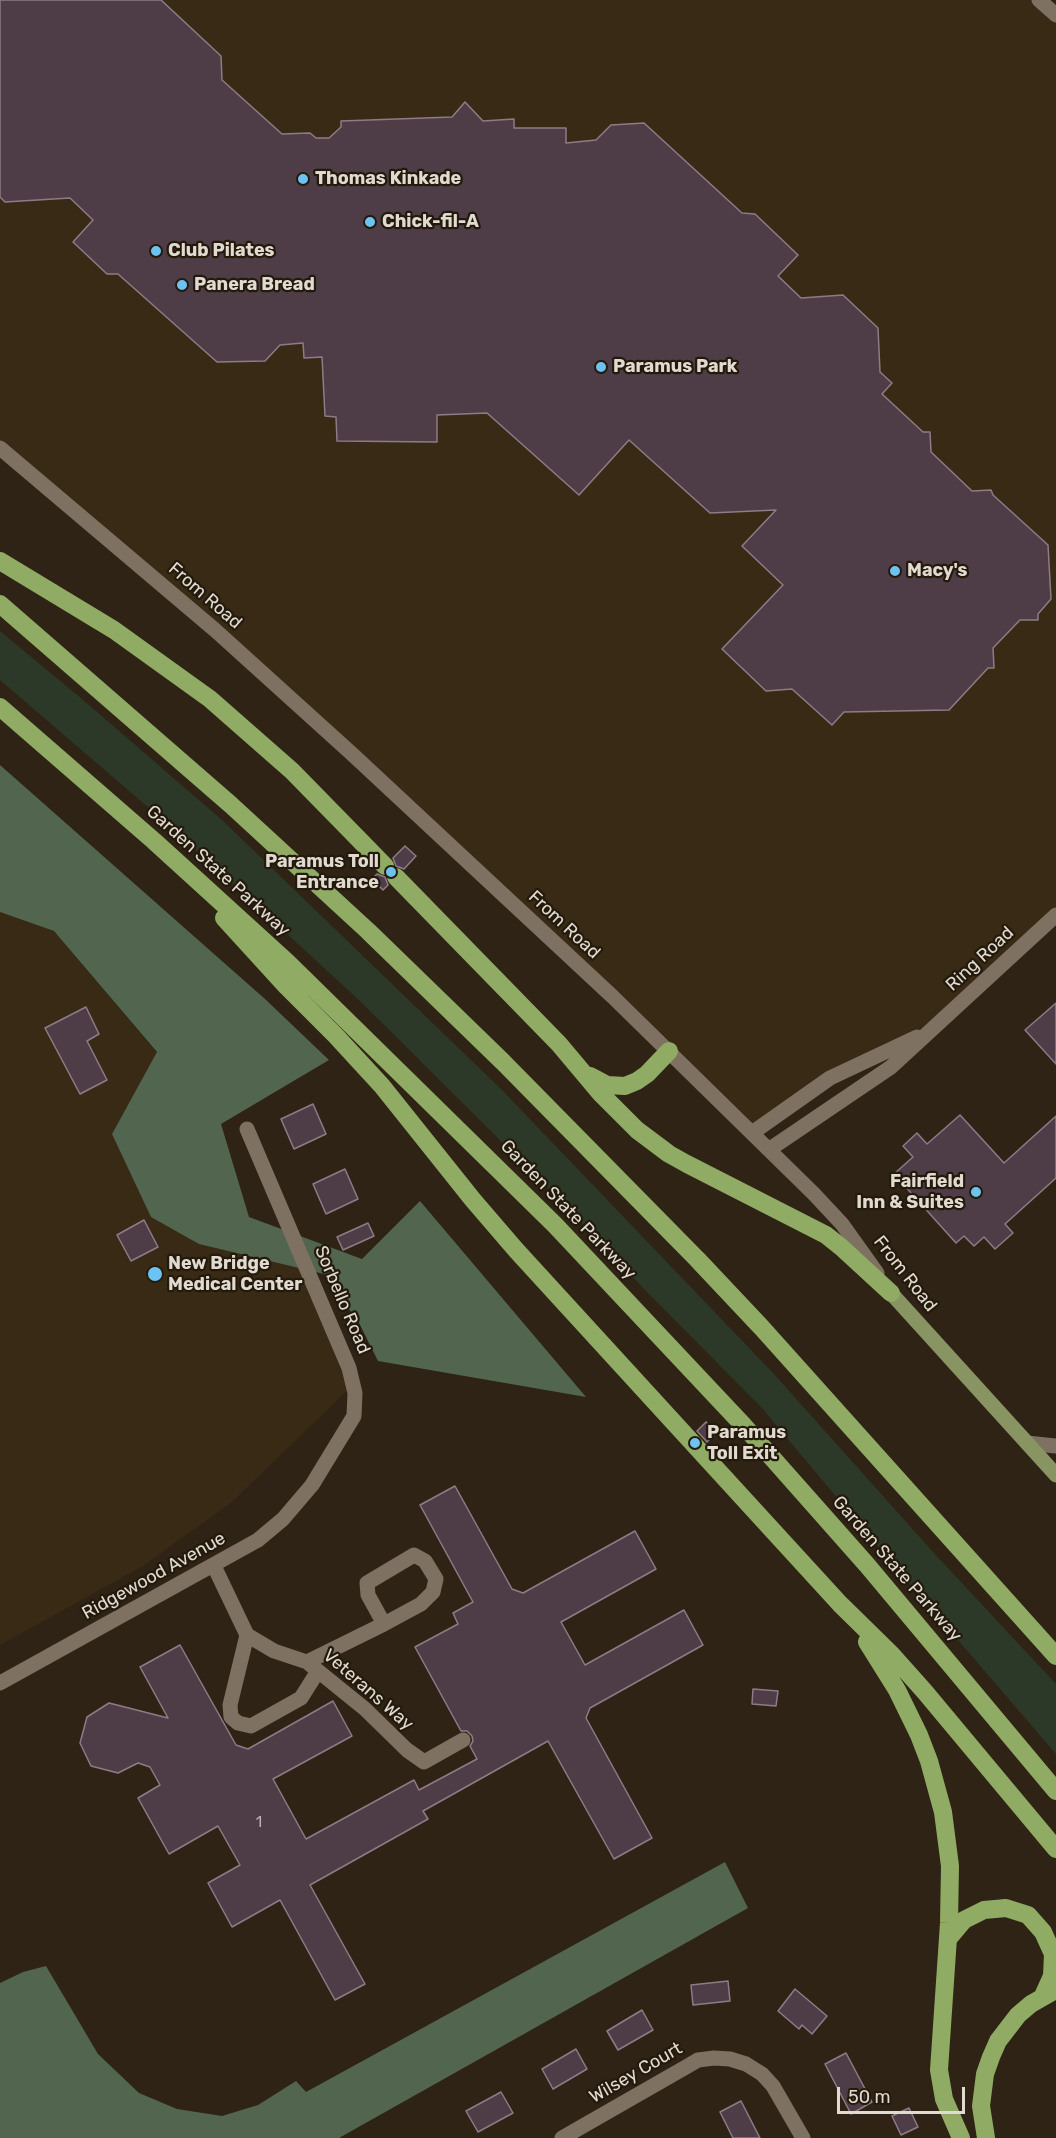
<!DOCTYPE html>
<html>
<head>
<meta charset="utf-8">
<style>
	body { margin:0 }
	#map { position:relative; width:1056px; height:2138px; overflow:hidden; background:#2e2315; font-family:Rubik,sans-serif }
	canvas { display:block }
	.scale { position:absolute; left:837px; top:2087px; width:128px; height:27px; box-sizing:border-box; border:3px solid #e1dad1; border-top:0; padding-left:8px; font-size:18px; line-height:21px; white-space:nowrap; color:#e1dad1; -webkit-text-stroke:4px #241a0c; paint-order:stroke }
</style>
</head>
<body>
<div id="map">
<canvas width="1056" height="2138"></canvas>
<div class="scale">50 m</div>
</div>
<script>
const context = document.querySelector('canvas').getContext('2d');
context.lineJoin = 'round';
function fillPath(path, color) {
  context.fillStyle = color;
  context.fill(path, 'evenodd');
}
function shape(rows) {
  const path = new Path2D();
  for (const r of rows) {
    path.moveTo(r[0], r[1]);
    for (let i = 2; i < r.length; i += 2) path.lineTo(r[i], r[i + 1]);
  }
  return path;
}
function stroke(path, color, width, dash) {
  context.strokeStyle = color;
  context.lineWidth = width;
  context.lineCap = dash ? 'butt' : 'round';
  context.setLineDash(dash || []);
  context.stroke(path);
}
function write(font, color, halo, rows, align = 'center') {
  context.font = font + ' Rubik,sans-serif';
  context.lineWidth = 4.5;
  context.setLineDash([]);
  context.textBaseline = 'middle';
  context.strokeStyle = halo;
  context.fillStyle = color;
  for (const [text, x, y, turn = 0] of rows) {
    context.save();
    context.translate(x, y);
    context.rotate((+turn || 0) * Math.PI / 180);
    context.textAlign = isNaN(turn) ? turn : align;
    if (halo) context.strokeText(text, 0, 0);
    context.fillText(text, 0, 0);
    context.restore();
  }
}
fillPath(shape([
	[0,0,1039,0,1056,15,1056,915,931,1031,885,1053,752,1133,351,753,0,448],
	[0,912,54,931,157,1053,112,1134,308,1270,353,1385,231,1503,143,1566,0,1645]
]), '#382a15');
fillPath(shape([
	[0,631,82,699,222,820,503,1091,774,1374,933,1552,1056,1684,1056,1754,896,1568,761,1407,643,1288,545,1185,361,1002,171,827,0,680]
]), '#2c3929');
fillPath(shape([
	[0,765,265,999,329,1060,221,1124,249,1217,362,1259,420,1201,586,1397,378,1361,359,1323,324,1274,199,1244,151,1217,112,1134,157,1052,54,931,0,912],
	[725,1862,748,1908,339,2138,0,2138,0,1983,23,1972,46,1966,98,2054,139,2093,177,2109,222,2116,258,2105,296,2081,306,2092]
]), '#52654f');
const building = shape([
	[0,0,161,0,221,56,222,80,282,134,310,133,316,138,329,138,341,127,341,121,452,117,465,102,483,121,514,119,514,128,566,128,566,143,596,140,611,125,644,123,742,213,755,214,798,255,778,276,801,298,843,295,878,328,880,372,892,383,882,394,923,432,930,432,931,452,972,491,991,490,993,495,1048,545,1051,599,1038,614,1038,620,1020,620,993,648,994,668,988,668,949,710,844,712,832,725,792,689,766,691,722,649,783,585,742,546,776,510,710,513,629,440,579,495,487,413,437,415,437,442,337,441,336,417,325,416,322,357,304,358,303,343,280,345,265,361,217,362,118,274,107,274,73,242,93,220,70,198,5,202,0,197,0,0],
	[405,846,416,856,404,869,396,866,393,858,405,846],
	[377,874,385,877,388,885,383,890,372,879,377,874],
	[1056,1003,1056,1064,1025,1030,1056,1003],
	[86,1007,99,1034,87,1041,107,1080,80,1094,45,1028,86,1007],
	[313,1104,326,1134,294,1149,281,1119,313,1104],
	[960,1115,1004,1163,1056,1116,1056,1178,1005,1224,1013,1233,995,1249,984,1237,974,1246,964,1236,956,1243,894,1174,913,1157,903,1146,917,1133,927,1144,960,1115],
	[345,1169,358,1199,326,1214,313,1184,345,1169],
	[144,1220,158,1247,131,1261,117,1235,144,1220],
	[368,1223,374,1236,343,1250,337,1237,368,1223],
	[706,1422,716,1433,707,1442,697,1431,706,1422],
	[455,1486,512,1589,523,1593,635,1531,656,1569,561,1622,585,1665,684,1610,703,1645,590,1708,586,1718,652,1838,614,1859,548,1741,423,1811,428,1819,310,1885,365,1984,335,2000,280,1900,232,1927,208,1883,240,1865,218,1826,169,1854,138,1798,160,1785,150,1767,138,1763,118,1773,91,1766,80,1743,87,1717,109,1703,168,1718,140,1667,180,1645,236,1745,248,1749,333,1701,352,1736,273,1779,306,1839,414,1780,419,1790,477,1759,470,1746,473,1741,472,1736,467,1731,461,1731,415,1647,458,1624,453,1613,473,1602,420,1505,455,1486],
	[753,1689,778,1691,776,1706,752,1704,753,1689],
	[728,1981,730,2001,693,2005,691,1985,728,1981],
	[795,1989,827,2016,812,2034,802,2025,799,2029,778,2011,795,1989],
	[642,2010,653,2030,618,2050,607,2031,642,2010],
	[576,2049,587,2069,553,2089,542,2069,576,2049],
	[846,2053,872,2102,851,2114,825,2064,846,2053],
	[501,2092,513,2113,478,2132,466,2111,501,2092],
	[741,2101,760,2138,733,2138,720,2112,741,2101],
	[909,2108,918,2127,901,2135,892,2116,909,2108]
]);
fillPath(building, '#4e3d47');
stroke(building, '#8f7b87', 1.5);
stroke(shape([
	[1039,0,1056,15],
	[0,448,215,630,351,753,613,997,814,1194,842,1224,877,1273],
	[752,1133,830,1078,917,1037],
	[770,1149,891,1067,1056,915],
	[1027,1443,1056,1446],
	[214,1566,247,1635,274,1651,307,1662,365,1709,407,1750,424,1762,463,1740],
	[247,1635,230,1705,231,1717,238,1723,251,1726,301,1698,318,1671],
	[307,1662,384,1624,421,1604,433,1592,436,1579,425,1561,414,1555,367,1583,368,1595,384,1624],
	[0,1683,258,1540,283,1519,312,1485,354,1416,355,1393,349,1368,247,1129],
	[562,2138,686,2067,698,2060,714,2058,730,2059,746,2064,762,2074,773,2086,803,2138]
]), '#7e7161', 15);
stroke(shape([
	[891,1293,1056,1475]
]), '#899463', 15);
stroke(shape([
	[0,561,114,630,210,699,292,771,385,866],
	[0,604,231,805,368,931,503,1062,697,1259,762,1328,1056,1656],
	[0,707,154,841,288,963,555,1225,744,1426,867,1565,1056,1791],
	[396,877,559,1044,601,1094,637,1130,669,1154,687,1164,826,1235,841,1247,891,1293],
	[224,918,286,986,336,1036,382,1086,473,1200,516,1250,840,1604,892,1655,925,1692,1056,1849],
	[590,1076,607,1085,625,1086,637,1081,647,1074,669,1051],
	[867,1642,897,1690,919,1735,929,1761,943,1812,950,1866,949,1923,939,2070,944,2099,961,2138],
	[948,1939,964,1920,984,1910,1006,1908,1028,1915,1043,1932,1053,1954,1052,1976,1043,1996],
	[986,2138,981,2106,985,2074,991,2057,998,2041,1018,2015,1031,2004,1052,1992]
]), '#90ab64', 18);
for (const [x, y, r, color] of [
	[303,179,6,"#6cc3f2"],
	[370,222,6,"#6cc3f2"],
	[156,251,6,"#6cc3f2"],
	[182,285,6,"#6cc3f2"],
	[601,367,6,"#6cc3f2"],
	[895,571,6,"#6cc3f2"],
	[391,872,6,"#6cc3f2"],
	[976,1192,6,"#6cc3f2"],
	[155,1274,8,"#6cc3f2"],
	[695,1443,6,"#6cc3f2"]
]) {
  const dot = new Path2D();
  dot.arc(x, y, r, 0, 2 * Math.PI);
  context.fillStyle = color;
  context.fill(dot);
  stroke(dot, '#241a0c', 2);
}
write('15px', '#bcb3ae', null, [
	["1",259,1823]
]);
write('bold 18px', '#e1dad1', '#241a0c', [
	["Thomas Kinkade",315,179],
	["Chick-fil-A",382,222],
	["Club Pilates",168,251],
	["Panera Bread",194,285],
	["Paramus Park",613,367],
	["Macy's",907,571],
	["Paramus Toll",379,862,"right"],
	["Entrance",379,883,"right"],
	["Fairfield",964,1182,"right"],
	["Inn & Suites",964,1203,"right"],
	["New Bridge",168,1264],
	["Medical Center",168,1285],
	["Paramus",707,1433],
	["Toll Exit",707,1454]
], 'left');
write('18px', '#e1dad1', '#241a0c', [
	["From Road",205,596,41],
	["Garden State Parkway",218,871,42],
	["From Road",564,925,43],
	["Ring Road",980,959,-43],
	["Garden State Parkway",568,1210,46],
	["From Road",905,1274,52],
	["Sorbello Road",342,1300,67],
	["Garden State Parkway",897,1569,49],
	["Ridgewood Avenue",154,1576,-29],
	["Veterans Way",368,1690,41],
	["Wilsey Court",636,2073,-30]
]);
</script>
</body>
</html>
